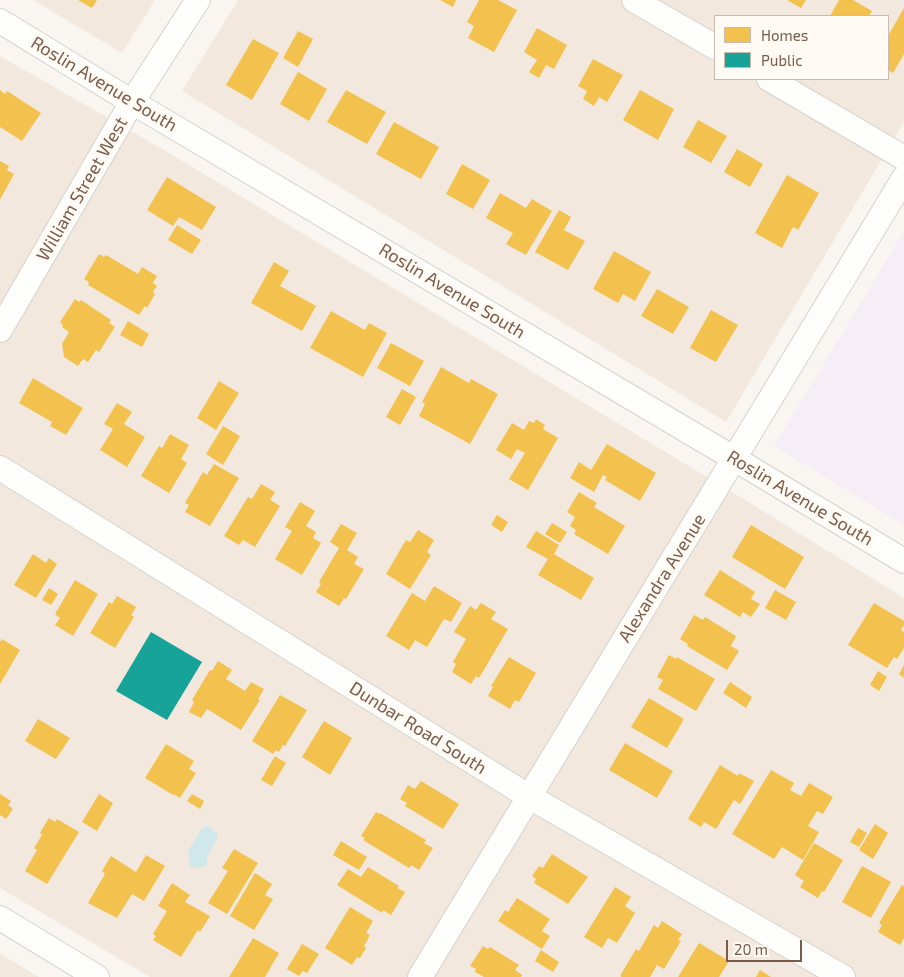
<!DOCTYPE html>
<html>
<head>
<meta charset="utf-8">
<style>
	body { margin:0 }
	#map { position:relative; width:904px; height:977px; overflow:hidden; background:#f9f5f0; font-family:"Exo 2",sans-serif }
	canvas { display:block }
	.legend { position:absolute; left:714px; top:15px; width:175px; height:65px; box-sizing:border-box; background:#fffaf3; border:1px solid #cabbb1; margin:0; padding:6px 9px; list-style:none; font-size:15px; color:#7a5c4d }
	.legend li { display:flex; align-items:center; gap:10px; height:25px }
	.legend b { width:25px; border:1px solid #cabbb1 }
	.scale { position:absolute; left:726px; top:940px; width:76px; height:22px; box-sizing:border-box; border:2px solid #7a5c4d; border-top:0; padding-left:6px; font-size:15px; line-height:18px; white-space:nowrap; color:#7a5c4d; -webkit-text-stroke:4px #fffaf3; paint-order:stroke }
</style>
</head>
<body>
<div id="map">
<canvas width="904" height="977"></canvas>
<ul class="legend">
<li><b style="height:14px;background:#f2c14e"></b>Homes</li>
<li><b style="height:14px;background:#17a398"></b>Public</li>
</ul>
<div class="scale">20 m</div>
</div>
<script>
const context = document.querySelector('canvas').getContext('2d');
context.lineJoin = 'round';
function fillPath(path, color) {
  context.fillStyle = color;
  context.fill(path, 'evenodd');
}
function shape(rows) {
  const path = new Path2D();
  for (const r of rows) {
    path.moveTo(r[0], r[1]);
    for (let i = 2; i < r.length; i += 2) path.lineTo(r[i], r[i + 1]);
  }
  return path;
}
function stroke(path, color, width, dash) {
  context.strokeStyle = color;
  context.lineWidth = width;
  context.lineCap = dash ? 'butt' : 'round';
  context.setLineDash(dash || []);
  context.stroke(path);
}
function write(font, color, halo, rows, align = 'center') {
  context.font = font + ' "Exo 2",sans-serif';
  context.lineWidth = 5;
  context.setLineDash([]);
  context.textBaseline = 'middle';
  context.strokeStyle = halo;
  context.fillStyle = color;
  for (const [text, x, y, turn = 0] of rows) {
    context.save();
    context.translate(x, y);
    context.rotate((+turn || 0) * Math.PI / 180);
    context.textAlign = isNaN(turn) ? turn : align;
    if (halo) context.strokeText(text, 0, 0);
    context.fillText(text, 0, 0);
    context.restore();
  }
}
fillPath(shape([
	[33,0,155,0,122,53],
	[238,0,904,0,904,122,726,422,182,91],
	[715,16,888,16,888,79,715,79],
	[0,56,164,150,742,498,904,598,904,977,150,977,0,888],
	[0,954,39,977,0,977]
]), '#f2e8de');
fillPath(shape([
	[904,231,904,525,774,446]
]), '#f6eef6');
fillPath(shape([
	[207,826,217,833,218,837,208,855,206,866,192,868,190,866,188,851,202,828]
]), '#d0e8ea');
fillPath(shape([
	[78,0,97,0,92,8],
	[440,0,456,0,453,7],
	[479,0,498,0,517,10,494,52,468,38,474,26,467,22],
	[787,0,806,0,801,8],
	[839,0,853,0,872,11,869,16,830,16],
	[904,8,904,54,893,73,888,70,888,36],
	[537,28,567,45,554,69,546,65,539,78,529,72,537,60,524,52],
	[298,31,313,39,298,67,283,58],
	[253,39,279,53,252,100,226,85],
	[593,59,623,75,607,102,599,97,594,106,583,99,587,91,578,86],
	[298,72,327,89,309,121,280,104],
	[0,90,5,94,7,91,41,113,22,141,0,127],
	[346,90,386,112,367,144,327,122],
	[640,90,674,109,658,140,623,120],
	[698,120,727,136,711,163,683,147],
	[394,122,439,147,421,179,376,154],
	[737,149,763,164,750,187,724,172],
	[0,161,9,166,7,170,14,174,0,200],
	[462,164,490,180,473,209,446,194],
	[787,175,819,193,798,230,793,227,782,248,755,233],
	[167,177,216,207,202,230,179,217,173,226,147,210],
	[500,193,526,208,532,199,552,211,526,255,506,244,513,233,486,218],
	[559,210,571,217,564,230,585,241,568,270,535,252],
	[177,225,201,240,192,254,168,240],
	[614,251,651,272,635,301,623,294,618,303,593,289],
	[99,254,104,257,106,255,138,274,142,267,157,276,153,283,157,286,153,292,155,294,147,308,145,306,139,315,88,285,89,282,84,279],
	[274,262,289,271,280,286,316,306,302,331,251,303],
	[657,289,689,307,673,334,641,316],
	[75,299,79,302,81,300,111,320,109,323,115,327,99,352,96,350,88,362,83,359,78,366,64,357,62,344,69,332,62,327,63,325,60,322],
	[711,310,738,325,716,362,690,348],
	[331,311,365,330,369,323,387,333,363,377,310,348],
	[128,321,149,334,142,347,120,335],
	[391,343,424,361,410,386,377,368],
	[441,367,469,383,471,379,498,394,470,444,419,416,425,404,422,402],
	[33,378,83,408,66,435,50,426,52,422,19,403],
	[219,381,239,393,216,430,197,418],
	[402,389,416,397,400,425,386,417],
	[117,403,132,412,124,424,145,437,127,467,100,450,113,429,104,424],
	[536,419,545,425,543,429,558,438,528,490,509,479,525,453,517,449,511,459,496,450,512,423,524,430,529,421,534,423],
	[223,426,240,436,223,465,206,454],
	[170,434,189,445,181,459,187,463,169,493,141,476,159,446,162,448],
	[607,444,656,473,640,501,605,480,607,477,603,475,594,492,570,478,579,462,591,470],
	[214,464,239,478,210,526,185,512,189,505,185,503,203,472,207,475],
	[261,484,275,492,270,500,280,506,255,547,243,540,239,545,224,536,248,497,252,499],
	[579,492,597,503,594,507,625,526,608,554,574,534,576,530,570,526,575,517,567,512],
	[300,502,315,511,306,526,316,532,313,538,321,543,302,575,275,559,292,531,285,527],
	[497,515,508,522,502,532,491,525],
	[552,523,567,532,560,543,545,534],
	[341,524,357,533,347,550,358,557,354,564,364,569,346,599,344,598,339,606,316,592,321,584,319,582,339,548,330,542],
	[751,525,804,557,785,589,732,557],
	[418,530,434,540,427,552,431,555,410,589,386,574,406,540,410,542],
	[536,531,559,545,554,554,594,578,581,600,538,575,548,559,526,547],
	[33,554,46,563,49,558,57,564,36,598,14,585],
	[720,570,755,592,751,599,760,604,751,617,743,612,740,617,704,595],
	[75,580,98,594,73,636,55,625,60,618,55,614],
	[434,586,462,603,451,622,444,619,427,647,415,640,409,650,386,636,412,593,425,601],
	[49,588,58,594,51,605,42,600],
	[775,590,796,602,786,620,765,608],
	[117,596,136,607,131,615,134,617,115,648,90,633,109,602,112,604],
	[481,603,496,612,491,619,508,629,479,678,476,676,471,684,452,672,456,664,453,662,466,639,454,632,470,606,476,610],
	[874,603,904,621,904,625,901,630,904,632,904,648,897,659,894,657,887,668,848,645],
	[694,615,703,620,705,617,736,636,731,646,739,651,727,670,687,646,688,644,680,639],
	[2,639,20,650,0,684,0,642],
	[669,655,676,659,677,657,715,679,696,711,658,689,663,680,657,677],
	[509,657,536,673,519,702,515,700,510,709,488,696,493,687,491,686],
	[218,661,232,670,226,679,245,691,251,682,264,689,258,699,260,700,241,730,207,709,201,718,189,712,194,702,192,700,210,670,212,671],
	[904,665,904,678,899,674],
	[878,671,887,677,879,691,870,685],
	[730,682,752,697,746,708,723,693],
	[280,695,307,710,285,746,283,745,279,752,276,750,273,754,252,741],
	[649,698,684,719,667,748,631,727],
	[38,719,70,738,56,759,25,741],
	[324,721,352,738,330,775,302,757],
	[625,743,673,771,657,798,609,770],
	[166,744,194,761,189,769,196,773,180,798,174,794,173,795,145,778],
	[275,756,286,763,272,786,261,780],
	[720,765,738,776,739,773,754,781,740,804,734,800,716,829,704,822,701,827,688,819],
	[771,770,794,783,790,790,801,796,809,783,833,797,823,814,817,811,808,826,819,832,803,860,782,847,774,859,732,834],
	[421,781,459,804,443,829,405,806,407,803,400,799,408,785,415,789],
	[0,794,11,801,8,805,13,809,6,819,0,815],
	[99,794,113,803,97,831,82,822],
	[192,794,204,801,200,809,187,801],
	[376,812,379,814,380,813,426,840,424,843,433,848,419,870,411,865,409,868,363,840,365,838,361,836],
	[49,818,55,822,57,819,79,832,47,884,25,871,37,850,34,848,42,835,40,833],
	[875,824,888,833,873,859,859,850],
	[858,828,867,833,859,847,850,842],
	[341,841,367,857,359,870,333,855],
	[814,843,843,860,824,892,822,891,818,898,800,887,804,881,795,875],
	[234,849,258,863,227,914,208,903,228,871,222,868],
	[552,854,588,877,568,904,534,883,536,879,532,876,539,866,543,868],
	[146,855,165,866,144,901,132,894,117,918,88,903,105,874,102,871,111,856,136,872],
	[862,866,891,882,871,918,842,902],
	[368,867,399,886,397,888,405,892,391,915,383,910,382,913,337,885,348,869,361,877],
	[255,873,272,884,265,895,273,899,254,930,230,916],
	[172,883,190,895,185,902,210,916,200,932,198,930,181,957,153,940,156,936,153,934,167,911,158,906],
	[902,885,904,886,904,938,900,945,878,932,882,925,879,923],
	[615,887,631,897,625,906,635,913,617,943,608,938,602,948,584,937],
	[517,898,550,919,542,931,550,936,542,949,498,921,505,910,508,912],
	[350,907,373,921,366,933,370,935,364,946,366,948,360,958,357,957,352,965,325,948],
	[662,921,682,934,678,940,681,941,664,969,657,965,650,977,622,977,620,976,636,949,639,951,654,925,658,928],
	[253,938,279,953,265,977,229,977],
	[699,943,729,961,719,977,678,977],
	[302,944,319,954,307,973,303,971,299,976,287,969],
	[483,946,488,949,490,947,519,965,515,970,522,975,521,977,484,977,475,972,476,969,470,966],
	[541,950,559,962,553,972,535,961],
	[760,970,771,977,756,977]
]), '#f2c14e');
fillPath(shape([
	[151,632,202,662,167,720,116,691]
]), '#17a398');
const street = shape([
	[634,0,715,47],
	[0,21,132,102,735,459,904,561],
	[769,79,904,158],
	[0,330,132,102,198,0],
	[0,468,528,796,843,977],
	[0,918,97,977],
	[420,977,904,178]
]);
stroke(street, '#d7d1cb', 26);
stroke(street, '#fefefd', 24);
write('18px', '#7a5c4d', '#fffaf3', [
	["Roslin Avenue South",104,84,31],
	["William Street West",82,189,-60],
	["Roslin Avenue South",452,291,31],
	["Roslin Avenue South",800,498,31],
	["Alexandra Avenue",662,578,-58],
	["Dunbar Road South",418,728,32]
]);
</script>
</body>
</html>
